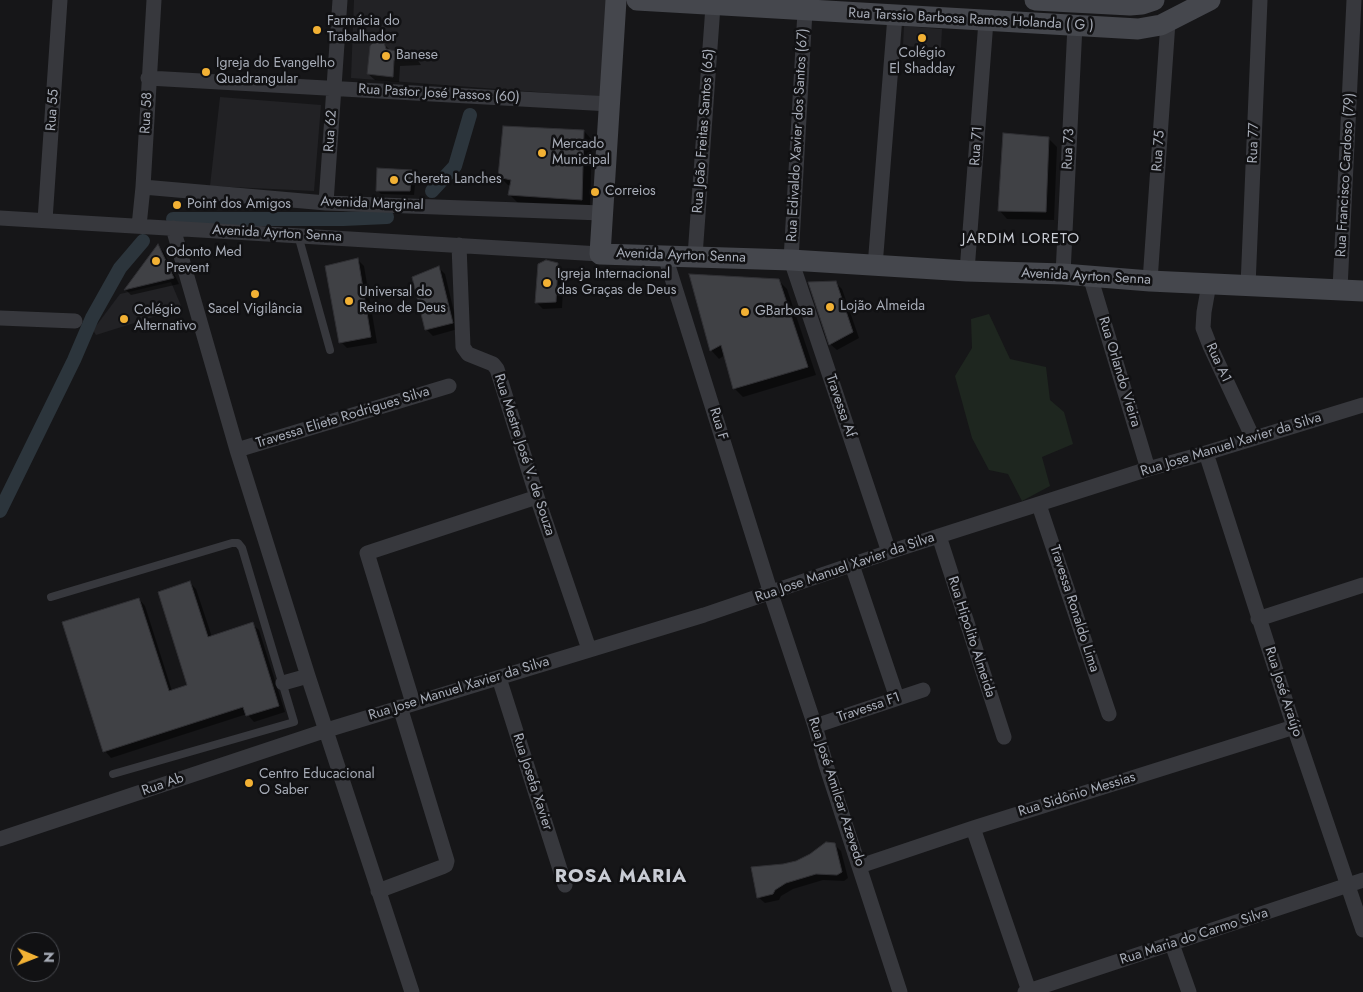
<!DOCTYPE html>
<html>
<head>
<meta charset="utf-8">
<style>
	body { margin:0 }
	#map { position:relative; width:1363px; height:992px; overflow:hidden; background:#161618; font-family:Jost,sans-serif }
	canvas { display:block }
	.north { position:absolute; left:10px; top:932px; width:50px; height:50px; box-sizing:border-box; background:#111113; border:1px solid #4d4f55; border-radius:50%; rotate:91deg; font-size:14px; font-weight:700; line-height:20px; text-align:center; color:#a8adb8 }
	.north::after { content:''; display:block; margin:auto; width:18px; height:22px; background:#f2b134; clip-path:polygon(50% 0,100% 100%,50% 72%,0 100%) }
</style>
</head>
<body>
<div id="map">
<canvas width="1363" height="992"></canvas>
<div class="north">N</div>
</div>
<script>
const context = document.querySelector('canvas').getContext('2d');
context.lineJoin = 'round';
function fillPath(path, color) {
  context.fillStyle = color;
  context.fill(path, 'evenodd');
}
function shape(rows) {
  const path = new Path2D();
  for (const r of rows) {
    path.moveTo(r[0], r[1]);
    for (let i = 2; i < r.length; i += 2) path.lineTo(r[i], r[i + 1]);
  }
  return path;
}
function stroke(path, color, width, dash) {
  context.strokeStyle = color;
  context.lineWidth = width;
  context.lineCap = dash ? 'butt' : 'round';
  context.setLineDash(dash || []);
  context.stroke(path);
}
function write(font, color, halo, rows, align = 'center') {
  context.font = font + ' Jost,sans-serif';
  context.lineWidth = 5;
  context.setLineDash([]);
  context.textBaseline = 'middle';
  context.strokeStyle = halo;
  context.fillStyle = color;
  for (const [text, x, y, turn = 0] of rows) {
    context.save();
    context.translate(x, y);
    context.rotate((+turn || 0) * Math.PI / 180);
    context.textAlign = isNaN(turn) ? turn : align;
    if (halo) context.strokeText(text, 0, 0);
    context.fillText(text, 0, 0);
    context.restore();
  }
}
fillPath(shape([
	[354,0,608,0,604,97,351,78],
	[904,26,942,29,941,48,903,46],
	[220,97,321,105,314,191,210,186],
	[171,282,182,308,96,335,93,330,120,294]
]), '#222225');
fillPath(shape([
	[989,314,1010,359,1046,367,1050,400,1064,412,1073,444,1042,457,1050,486,1022,501,1008,474,989,470,972,438,955,376,972,348,971,319]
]), '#1e261f');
fillPath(shape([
	[383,43,391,51,415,56,421,65,400,66,399,82,375,80,368,74],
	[584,131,592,140,590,208,518,203,510,195,511,186,508,185,499,176],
	[1048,138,1057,147,1054,220,1007,219,999,210],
	[412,171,416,175,414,195,381,194,377,190],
	[158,246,164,252,179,284,131,295,125,289],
	[358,260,364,266,377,343,347,348,341,342],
	[557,264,564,270,562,308,543,309,537,303,540,265],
	[439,268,445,274,458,329,433,336,427,330,414,278],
	[778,280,787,289,816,375,743,397,734,388,725,355,719,359,711,350],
	[835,282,842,289,859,338,837,350,830,344],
	[190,583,196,589,212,637,252,624,259,630,285,712,254,722,247,714,111,758,105,751,139,599,145,606,172,691,189,686],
	[834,844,841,851,848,878,844,881,823,880,793,889,781,896,779,900,765,903,758,897,796,862]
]), '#0007');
stroke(shape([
	[432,191,455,166,470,115],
	[173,219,343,219,387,217],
	[0,511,74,360,92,318,120,268,143,241]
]), '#2c353c', 14);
const building = shape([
	[375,40,384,42,386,49,416,55,416,59,394,60,393,77,367,74,370,46,375,40],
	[503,126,584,130,582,200,508,195,511,180,498,177,503,126],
	[1003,133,1049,137,1046,212,998,211,1003,133],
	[377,168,412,170,410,191,376,191,377,168],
	[158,244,174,278,124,290,158,244],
	[358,258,371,337,339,343,325,266,358,258],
	[546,260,558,263,556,302,535,303,538,264,546,260],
	[439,266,453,323,425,330,412,277,439,266],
	[689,274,779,279,808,367,733,389,721,345,710,351,689,274],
	[836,281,853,332,829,345,808,282,836,281],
	[190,581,208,637,253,622,279,706,246,716,243,707,103,752,62,622,139,598,169,691,187,685,158,592,190,581],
	[826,842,835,843,842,872,837,875,816,874,786,883,775,890,773,894,757,898,751,867,783,864,796,861,810,854,826,842]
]);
fillPath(building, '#404145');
stroke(building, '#303034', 1);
stroke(shape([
	[298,235,330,350],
	[51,597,232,543,238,543,242,548,294,722,113,774]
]), '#37383d', 8);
stroke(shape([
	[805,11,791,260,889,552],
	[148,78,610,104],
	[143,187,326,203,602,213],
	[326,203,340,0],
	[0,218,600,254],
	[45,220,60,0],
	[139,226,143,187,154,0],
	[173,228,237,450,308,676,412,992],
	[459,245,463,347,468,354,493,364,497,369,537,497,589,649],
	[665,256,773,600,815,726,826,765,900,992],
	[695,256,713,6],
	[875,266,895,16],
	[967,271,986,21],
	[1063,274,1075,25],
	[1090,276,1148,469],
	[1150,281,1168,22],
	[1209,284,1204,312,1203,328,1210,346,1253,438],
	[1248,286,1260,0],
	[1340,289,1354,0],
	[0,318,75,321],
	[237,450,449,386],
	[1206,453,1294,727,1363,930],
	[1039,505,1109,714],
	[939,536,1004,737],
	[852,565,897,698],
	[1258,619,1363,585],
	[499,678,565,885],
	[283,683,308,676],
	[413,703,367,553,537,497],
	[815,726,923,690],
	[973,828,1029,991],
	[0,839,327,730,704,615,889,552,1148,469,1206,453,1363,405],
	[860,866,973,828,1294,727],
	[378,891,442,867,446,865,447,861,400,707],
	[1172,944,1189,992],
	[1025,992,1363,880]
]), '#37383d', 15);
stroke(shape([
	[616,0,600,254,791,260,967,271,1063,274,1150,281,1363,291],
	[637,0,1138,29,1161,25,1210,0],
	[1035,0,1130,5,1142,4,1154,0]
]), '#45474d', 21);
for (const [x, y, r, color] of [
	[317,30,5,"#f2b134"],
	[922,38,5,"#f2b134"],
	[386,56,5,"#f2b134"],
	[206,72,5,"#f2b134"],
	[542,153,5,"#f2b134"],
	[394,180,5,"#f2b134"],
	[595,192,5,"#f2b134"],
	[177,205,5,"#f2b134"],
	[156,261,5,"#f2b134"],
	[547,283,5,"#f2b134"],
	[255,294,5,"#f2b134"],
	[349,301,5,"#f2b134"],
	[830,307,5,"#f2b134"],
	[745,312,5,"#f2b134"],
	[124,319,5,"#f2b134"],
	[249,783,5,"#f2b134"]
]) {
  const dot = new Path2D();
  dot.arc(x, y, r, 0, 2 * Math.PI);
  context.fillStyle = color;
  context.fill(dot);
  stroke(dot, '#111113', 2);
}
write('14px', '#a8adb8', '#111113', [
	["Rua Tarssio Barbosa Ramos Holanda ( G )",971,20,3],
	["Rua Pastor José Passos (60)",439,94,3],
	["Rua 55",53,110,-86],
	["Rua 58",147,113,-87],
	["Rua 62",331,131,-86],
	["Rua João Freitas Santos (65)",704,131,-86],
	["Rua Edivaldo Xavier dos Santos (67)",798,135,-87],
	["Rua 77",1254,143,-88],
	["Rua 71",977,146,-86],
	["Rua 73",1069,149,-87],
	["Rua 75",1159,151,-86],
	["Rua Francisco Cardoso (79)",1346,175,-87],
	["Avenida Marginal",372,204,2],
	["Avenida Ayrton Senna",277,234,3],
	["Avenida Ayrton Senna",681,256,2],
	["Avenida Ayrton Senna",1086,277,3],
	["Rua A1",1218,363,65],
	["Rua Orlando Vieira",1119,372,73],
	["Travessa Af",840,406,71],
	["Travessa Eliete Rodrigues Silva",343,418,-17],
	["Rua F",718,424,73],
	["Rua Jose Manuel Xavier da Silva",1231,445,-17],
	["Rua Mestre José V. de Souza",524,455,72],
	["Rua Jose Manuel Xavier da Silva",845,568,-19],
	["Travessa Ronaldo Lima",1074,609,72],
	["Rua Hipolito Almeida",971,637,72],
	["Rua Jose Manuel Xavier da Silva",459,689,-17],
	["Rua José Araújo",1283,692,72],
	["Travessa F1",869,708,-19],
	["Rua Josefa Xavier",532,782,72],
	["Rua Ab",163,785,-19],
	["Rua José Amilcar Azevedo",836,792,72],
	["Rua Sidônio Messias",1077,795,-17],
	["Rua Maria do Carmo Silva",1194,937,-18]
]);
write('14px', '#a8adb8', '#111113', [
	["Farmácia do",327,22],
	["Trabalhador",327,38],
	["Colégio",922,54,"center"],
	["El Shadday",922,70,"center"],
	["Banese",396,56],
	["Igreja do Evangelho",216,64],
	["Quadrangular",216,80],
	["Mercado",552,145],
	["Municipal",552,161],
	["Chereta Lanches",404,180],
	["Correios",605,192],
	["Point dos Amigos",187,205],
	["Odonto Med",166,253],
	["Prevent",166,269],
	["Igreja Internacional",557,275],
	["das Graças de Deus",557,291],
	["Universal do",359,293],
	["Reino de Deus",359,309],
	["Lojão Almeida",840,307],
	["Sacel Vigilância",255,310,"center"],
	["Colégio",134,311],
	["Alternativo",134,327],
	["GBarbosa",755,312],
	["Centro Educacional",259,775],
	["O Saber",259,791]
], 'left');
context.letterSpacing = '1px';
write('15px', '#c9ccd4', '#111113', [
	["JARDIM LORETO",1021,239]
]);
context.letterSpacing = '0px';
context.letterSpacing = '1px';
write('bold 19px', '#c9ccd4', '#111113', [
	["ROSA MARIA",621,877]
]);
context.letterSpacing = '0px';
</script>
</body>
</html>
